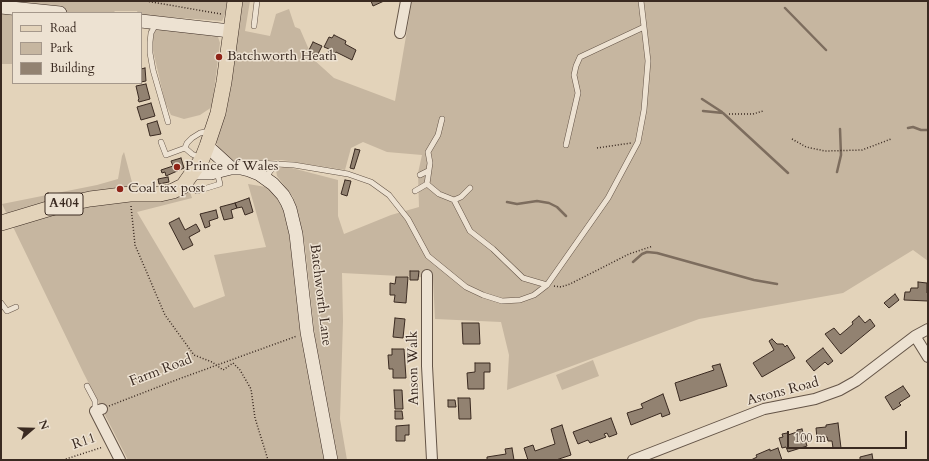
<!DOCTYPE html>
<html>
<head>
<meta charset="utf-8">
<style>
	body { margin:0 }
	#map { position:relative; width:929px; height:461px; overflow:hidden; background:#e3d3ba; font-family:Cardo,serif }
	canvas { display:block }
	.frame { position:absolute; inset:0; border:2px solid #3a2a21; pointer-events:none }
	.legend { position:absolute; left:12px; top:12px; width:130px; height:72px; box-sizing:border-box; background:#ede2d2; border:1px solid #a5988b; margin:0; padding:5px 7px; list-style:none; font-size:12px; color:#3a2a21 }
	.legend li { display:flex; align-items:center; gap:8px; height:20px }
	.legend b { width:20px; border:1px solid #a5988b }
	.north { position:absolute; left:12px; top:409px; width:40px; height:40px; -webkit-text-stroke:3px #ede2d2; paint-order:stroke; rotate:70deg; font-size:11px; font-weight:700; line-height:16px; text-align:center; color:#3a2a21 }
	.north::after { content:''; display:block; margin:auto; width:14px; height:18px; background:#3a2a21; clip-path:polygon(50% 0,100% 100%,50% 72%,0 100%) }
	.scale { position:absolute; left:787px; top:431px; width:120px; height:18px; box-sizing:border-box; border:2px solid #3a2a21; border-top:0; padding-left:5px; font-size:12px; line-height:14px; white-space:nowrap; color:#3a2a21; -webkit-text-stroke:3px #ede2d2; paint-order:stroke }
</style>
</head>
<body>
<div id="map">
<canvas width="929" height="461"></canvas>
<div class="frame"></div>
<ul class="legend">
<li><b style="height:5px;background:#e3d3ba"></b>Road</li>
<li><b style="height:11px;background:#c6b6a0"></b>Park</li>
<li><b style="height:11px;background:#928271"></b>Building</li>
</ul>
<div class="north">N</div>
<div class="scale">100 m</div>
</div>
<script>
const context = document.querySelector('canvas').getContext('2d');
context.lineJoin = 'round';
function fillPath(path, color) {
  context.fillStyle = color;
  context.fill(path, 'evenodd');
}
function shape(rows) {
  const path = new Path2D();
  for (const r of rows) {
    path.moveTo(r[0], r[1]);
    for (let i = 2; i < r.length; i += 2) path.lineTo(r[i], r[i + 1]);
  }
  return path;
}
function stroke(path, color, width, dash) {
  context.strokeStyle = color;
  context.lineWidth = width;
  context.lineCap = dash ? 'butt' : 'round';
  context.setLineDash(dash || []);
  context.stroke(path);
}
function write(font, color, halo, rows, align = 'center') {
  context.font = font + ' Cardo,serif';
  context.lineWidth = 3;
  context.setLineDash([]);
  context.textBaseline = 'middle';
  context.strokeStyle = halo;
  context.fillStyle = color;
  for (const [text, x, y, turn = 0] of rows) {
    context.save();
    context.translate(x, y);
    context.rotate((+turn || 0) * Math.PI / 180);
    context.textAlign = isNaN(turn) ? turn : align;
    if (halo) context.strokeText(text, 0, 0);
    context.fillText(text, 0, 0);
    context.restore();
  }
}
fillPath(shape([
	[1,1,229,1,228,8,222,21,141,15,141,13,138,13,137,11,115,11,113,13,13,13,13,64,1,64],
	[240,1,250,1,245,31,270,36,276,14,289,9,295,27,300,29,313,59,334,78,395,101,412,1,928,1,928,261,913,250,843,293,699,319,507,390,509,355,501,322,435,319,433,279,419,277,342,273,343,321,340,419,347,460,338,460,317,356,305,246,297,210,293,197,277,176,276,170,283,167,288,167,338,180,338,216,344,234,391,215,419,207,418,173,422,155,387,152,363,142,351,148,345,170,282,160,263,160,241,164,232,161,221,153,216,142],
	[148,29,213,34,218,37,220,43,212,107,200,115,184,119,171,115,165,102],
	[124,152,133,186,140,201,189,189,192,198,137,212,194,308,225,296,214,255,266,247,248,184,272,188,286,212,325,460,128,460,84,374,2,204,97,185,118,179,122,156],
	[593,360,599,376,562,390,556,375]
]), '#c6b6a0');
stroke(shape([
	[785,8,826,50],
	[702,99,722,112],
	[703,111,723,113,788,173],
	[908,128,913,127,921,130,928,130],
	[837,172,841,155,840,129],
	[507,202,517,204,537,201,549,203,557,207,566,216],
	[633,262,642,254,647,252,657,253,754,280,777,284]
]), '#7d6d5e', 2.5);
const building = shape([
	[371,1,384,1,373,6,371,1],
	[334,35,346,41,345,44,356,50,352,60,336,52,334,56,328,53,329,49,324,47,329,37,332,38,334,35],
	[313,42,322,46,317,56,308,52,313,42],
	[145,68,146,81,141,82,141,69,145,68],
	[146,84,150,99,139,102,138,100,139,99,136,86,146,84],
	[151,103,155,116,141,120,137,107,151,103],
	[157,121,161,134,150,136,147,124,157,121],
	[355,149,360,150,354,169,350,168,355,149],
	[181,158,184,168,166,176,165,172,162,173,161,170,173,166,171,161,181,158],
	[168,177,169,182,159,184,158,179,168,177],
	[345,180,351,181,347,196,341,194,345,180],
	[249,198,253,212,245,215,242,207,237,208,235,203,249,198],
	[235,203,237,208,231,210,233,218,224,220,220,207,235,203],
	[216,210,218,218,209,221,210,226,205,228,200,214,216,210],
	[179,218,185,230,196,224,200,231,189,237,193,245,183,250,169,223,179,218],
	[410,271,419,271,418,280,410,280,410,271],
	[396,277,408,277,406,303,394,302,395,295,390,295,390,283,395,284,396,277],
	[918,282,927,283,927,293,928,293,928,301,904,300,905,292,910,292,911,288,918,288,918,282],
	[895,294,899,300,889,308,884,303,895,294],
	[859,316,865,323,870,319,875,326,841,354,825,334,834,328,840,335,853,324,852,322,859,316],
	[395,318,405,319,403,338,393,337,395,318],
	[462,323,479,323,480,344,463,344,462,323],
	[772,339,777,344,783,344,785,347,787,345,795,358,762,377,753,363,774,350,769,341,772,339],
	[823,348,833,361,828,365,825,362,814,371,806,361,823,348],
	[392,349,404,349,406,378,393,378,393,369,389,369,388,355,392,355,392,349],
	[475,363,490,363,490,372,484,372,484,389,468,389,467,373,475,372,475,363],
	[720,364,727,386,680,401,675,383,714,370,712,366,720,364],
	[903,386,910,396,899,403,901,405,893,410,885,397,903,386],
	[394,390,402,390,403,409,395,409,394,390],
	[663,394,670,414,662,417,661,413,631,425,627,413,643,408,641,404,663,394],
	[458,398,470,398,471,419,459,419,458,398],
	[448,400,455,400,456,407,448,407,448,400],
	[395,411,402,411,403,419,395,419,395,411],
	[611,418,617,434,609,437,607,433,604,434,606,437,590,443,588,440,578,444,573,432,611,418],
	[838,423,841,448,833,448,832,441,828,441,827,437,817,438,816,428,826,427,826,425,838,423],
	[409,425,409,435,405,435,405,441,396,441,396,426,409,425],
	[562,425,571,455,556,460,528,460,524,448,533,445,535,451,555,444,551,429,562,425],
	[802,429,807,446,788,452,786,447,782,448,779,438,783,437,782,434,787,433,788,435,797,432,797,430,802,429],
	[512,448,514,460,487,460,487,457,506,454,505,449,512,448],
	[778,448,782,460,751,460,757,457,756,455,770,449,770,451,778,448],
	[872,454,873,460,860,460,860,457,872,454]
]);
fillPath(building, '#928271');
stroke(building, '#3a2a21', 1);
const lane = shape([
	[156,24,151,33,150,42,150,53,153,70,168,122],
	[254,26,257,1],
	[442,119,438,135,428,152,430,163,427,184,439,194,454,200,470,231,493,249,523,278,547,285],
	[161,142,166,155,185,148],
	[566,145,578,93,574,75,576,66,580,57,644,27],
	[200,158,192,154,185,148,187,143,192,138,200,133,210,131],
	[247,166,258,163,294,165,348,174,371,182,389,195,408,219,428,256,466,287,483,295,502,301,520,300,534,295,547,285,608,198,638,142,644,110,648,61,641,1],
	[420,175,428,171],
	[267,178,270,171,278,164],
	[197,191,220,184,217,172],
	[415,191,427,184],
	[454,200,461,197,470,188],
	[1,303,7,311,16,307],
	[87,386,95,401,95,411]
]);
const street = shape([
	[400,33,406,1],
	[427,275,427,366,432,460],
	[915,336,928,357],
	[102,409,95,411,120,460],
	[633,460,764,409,815,399,840,390,856,381,915,336,928,329]
]);
const secondary = shape([
	[1,7,60,13],
	[141,21,230,31],
	[207,146,231,168],
	[193,173,211,173,231,168,241,168,249,170,259,174,273,184,283,195,287,202,290,209,296,234,307,332,331,460]
]);
const primary = shape([
	[1,223,61,205,90,199,130,194,160,194,173,191,183,186,202,159,207,146,218,113,224,82,235,1]
]);
stroke(lane, '#645447', 6);
stroke(street, '#645447', 12);
stroke(secondary, '#3a2a21', 14);
stroke(primary, '#3a2a21', 16);
stroke(shape([
	[146,1,221,14],
	[729,114,753,114,763,111],
	[792,139,806,147,825,151,862,150,891,139],
	[597,148,631,143],
	[131,206,135,245,165,315,194,355,212,362,223,370,233,363,240,370,251,389,255,418,268,460],
	[554,286,561,287,570,284,629,254,653,246],
	[109,406,176,380,297,336],
	[63,460,103,447]
]), '#3a2a21', 1.5, [1, 2]);
stroke(lane, '#ede2d2', 5);
stroke(street, '#ede2d2', 10);
stroke(secondary, '#ede2d2', 13);
stroke(primary, '#e3d3ba', 15);
for (const [x, y, r, color] of [
	[219,57,4,"#8f2418"],
	[177,167,4,"#8f2418"],
	[120,189,4,"#8f2418"]
]) {
  const dot = new Path2D();
  dot.arc(x, y, r, 0, 2 * Math.PI);
  context.fillStyle = color;
  context.fill(dot);
  stroke(dot, '#ede2d2', 1.5);
}
for (const [x, y, w] of [
	[64,204,38]
]) {
  const box = new Path2D();
  box.roundRect(x - w / 2, y - 11, w, 22, 3);
  context.fillStyle = '#ede2d2';
  context.fill(box);
  stroke(box, '#3a2a21', 1);
}
write('bold 13px', '#3a2a21', null, [
	["A404",64,204]
]);
write('14px', '#3a2a21', '#ede2d2', [
	["Batchworth Heath",227,57],
	["Prince of Wales",185,167],
	["Coal tax post",128,189]
], 'left');
write('14px', '#3a2a21', '#ede2d2', [
	["Batchworth Lane",320,295,83],
	["Anson Walk",414,368,-91],
	["Farm Road",161,371,-21],
	["Astons Road",783,392,-15],
	["R11",84,442,-19]
]);
</script>
</body>
</html>
